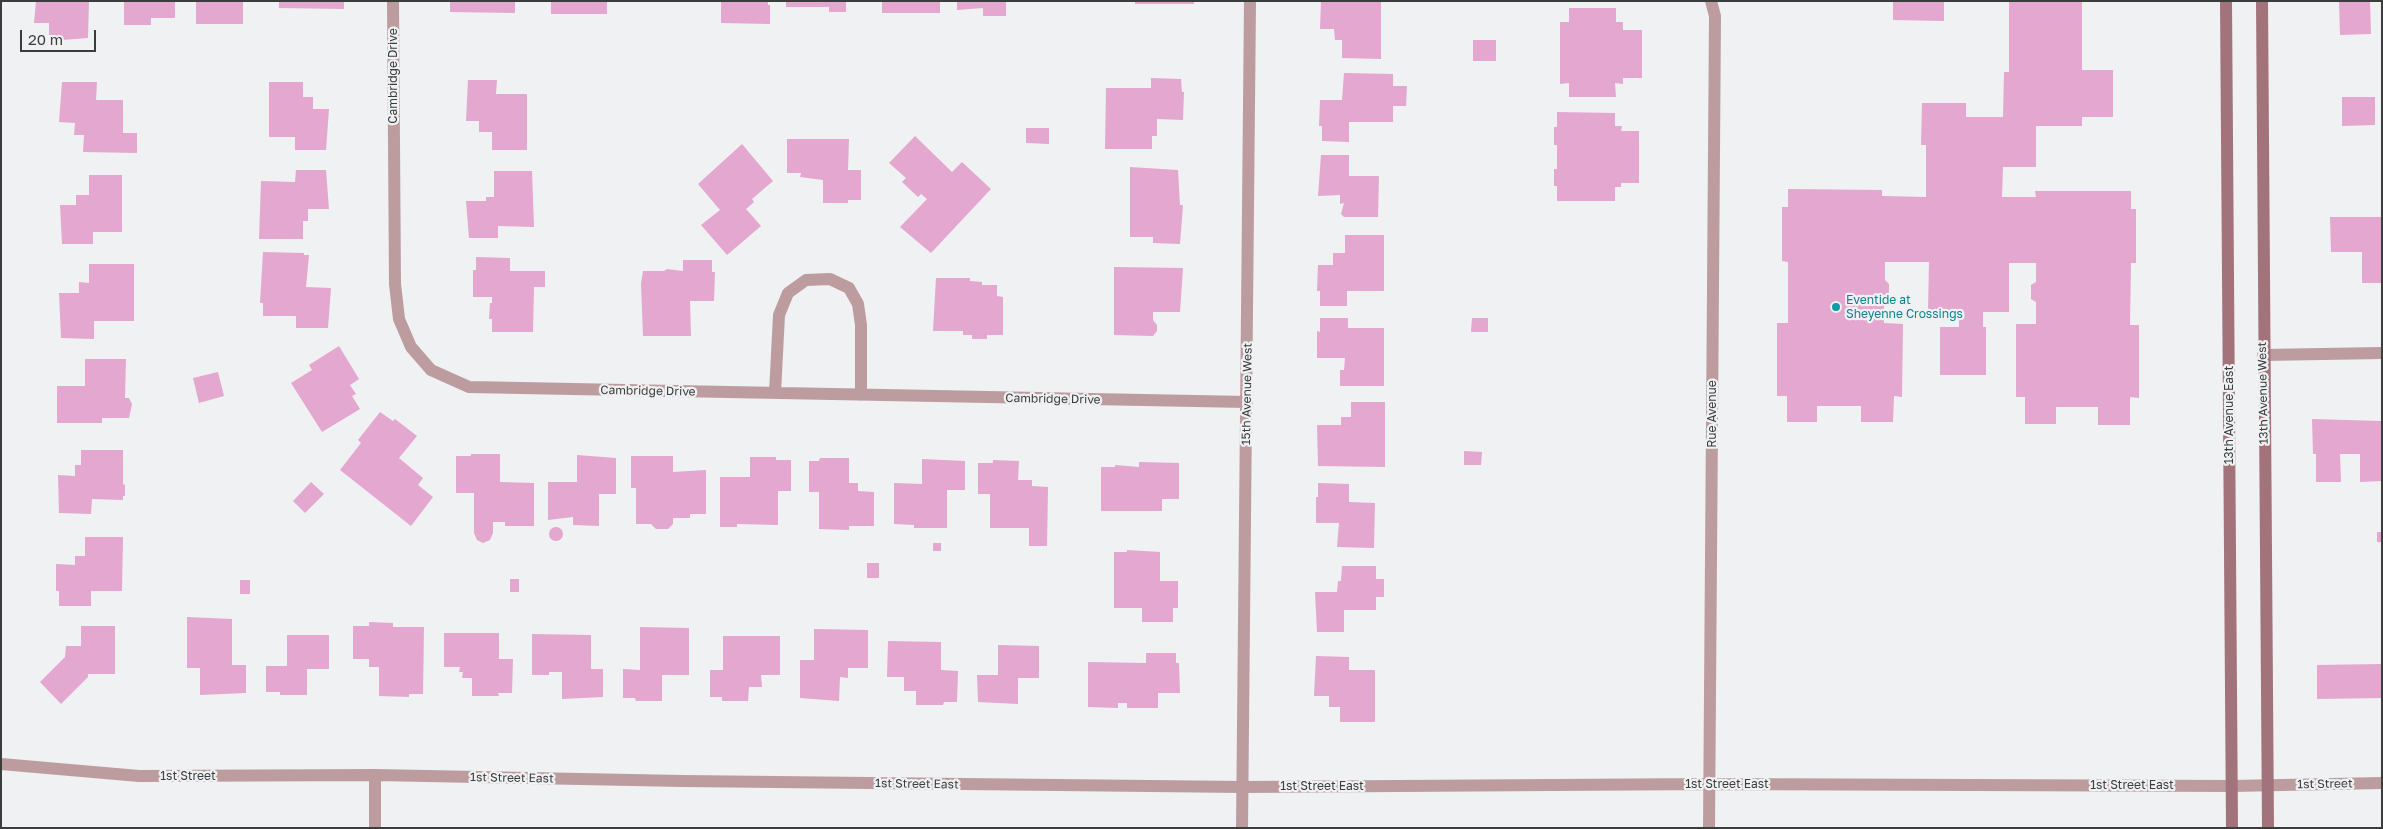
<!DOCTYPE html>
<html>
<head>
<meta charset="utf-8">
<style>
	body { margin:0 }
	#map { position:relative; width:2383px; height:829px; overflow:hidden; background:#eff1f2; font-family:"Golos Text",sans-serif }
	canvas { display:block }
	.frame { position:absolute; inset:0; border:2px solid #3b3c3c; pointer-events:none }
	.scale { position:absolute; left:20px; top:30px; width:76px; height:22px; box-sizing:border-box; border:2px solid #3b3c3c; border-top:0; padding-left:6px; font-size:15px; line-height:18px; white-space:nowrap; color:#3b3c3c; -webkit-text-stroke:4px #eff1f2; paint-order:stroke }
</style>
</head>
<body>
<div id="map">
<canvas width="2383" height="829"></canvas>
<div class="frame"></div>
<div class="scale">20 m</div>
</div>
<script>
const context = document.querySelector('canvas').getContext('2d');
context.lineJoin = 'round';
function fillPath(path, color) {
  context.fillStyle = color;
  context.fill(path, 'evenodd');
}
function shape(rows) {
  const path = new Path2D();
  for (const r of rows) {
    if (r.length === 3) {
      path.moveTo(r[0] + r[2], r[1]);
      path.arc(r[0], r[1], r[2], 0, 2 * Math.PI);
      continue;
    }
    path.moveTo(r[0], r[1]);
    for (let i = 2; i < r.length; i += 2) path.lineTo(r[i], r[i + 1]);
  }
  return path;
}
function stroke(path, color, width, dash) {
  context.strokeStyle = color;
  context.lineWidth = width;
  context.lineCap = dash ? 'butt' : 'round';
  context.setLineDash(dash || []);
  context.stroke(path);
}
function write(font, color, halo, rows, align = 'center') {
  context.font = font + ' "Golos Text",sans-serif';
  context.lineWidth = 4.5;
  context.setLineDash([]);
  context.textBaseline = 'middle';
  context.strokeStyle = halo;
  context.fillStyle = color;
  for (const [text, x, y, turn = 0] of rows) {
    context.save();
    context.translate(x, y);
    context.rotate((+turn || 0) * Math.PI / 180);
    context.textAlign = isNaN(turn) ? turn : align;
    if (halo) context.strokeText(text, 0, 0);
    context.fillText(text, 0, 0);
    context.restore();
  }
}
fillPath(shape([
	[36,1,89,1,88,38,49,41,49,23,34,23],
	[124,1,175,1,175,18,151,18,151,25,124,25],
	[196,1,243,1,243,24,196,24],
	[279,1,344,1,344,9,279,8],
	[450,1,515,1,515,13,450,12],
	[551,1,607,1,607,14,551,14],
	[721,1,768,1,768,5,770,5,770,24,721,23],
	[786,1,846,1,846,12,829,12,829,7,786,7],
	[882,1,940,1,940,13,882,13],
	[957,1,1006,1,1006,16,983,16,983,8,957,10],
	[1135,1,1194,1,1194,4,1135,4],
	[1321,1,1381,2,1381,59,1342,58,1342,40,1335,40,1334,29,1320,29],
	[1893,1,1944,1,1944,21,1893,20],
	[2009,1,2082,1,2082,70,2113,70,2113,117,2082,117,2082,126,2036,126,2036,167,2003,167,2002,197,2036,197,2035,191,2131,191,2131,209,2136,209,2136,263,2131,263,2130,325,2139,325,2139,398,2130,397,2130,425,2098,425,2098,407,2056,407,2056,424,2025,424,2025,397,2016,397,2016,324,2036,324,2036,302,2031,299,2031,285,2036,282,2036,263,2009,263,2009,312,1983,312,1983,327,1986,327,1986,375,1940,375,1940,327,1959,327,1959,311,1928,311,1929,262,1885,262,1885,280,1889,284,1889,296,1884,300,1884,323,1903,324,1902,397,1894,396,1893,422,1861,422,1861,406,1817,406,1817,422,1787,422,1787,396,1777,396,1777,323,1788,323,1788,262,1782,261,1782,207,1788,207,1788,189,1882,190,1882,196,1926,197,1926,145,1921,145,1922,103,1966,103,1966,117,2003,117,2004,72,2009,72],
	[2339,1,2370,1,2371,34,2340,35],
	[1569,8,1616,8,1616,22,1623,22,1623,30,1642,30,1642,78,1623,78,1623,84,1615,83,1616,97,1569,97,1569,83,1560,84,1560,22,1569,22],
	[1473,40,1496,40,1496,61,1473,61],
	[1344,73,1393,74,1393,86,1407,86,1406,106,1393,106,1393,122,1349,122,1349,142,1322,141,1322,126,1319,126,1320,100,1342,100],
	[1151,78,1181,79,1182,92,1184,92,1183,120,1157,119,1157,136,1152,136,1152,149,1105,149,1106,88,1151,88],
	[468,80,497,80,496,94,527,94,527,150,492,150,492,132,479,132,479,121,466,121],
	[62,82,97,82,96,100,123,100,123,133,137,133,137,153,83,152,84,135,74,135,75,123,59,122],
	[269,82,303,82,303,97,313,97,313,109,329,109,326,150,295,150,295,137,269,137],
	[2342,97,2375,97,2375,125,2342,126],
	[1557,112,1615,113,1615,126,1622,126,1621,131,1639,131,1639,183,1621,183,1621,187,1615,187,1615,201,1557,201,1557,186,1554,186,1554,169,1557,169,1557,145,1554,145,1554,127,1557,127],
	[1026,128,1049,128,1049,144,1026,143],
	[915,136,952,172,962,162,991,189,931,253,900,227,927,199,921,194,918,197,902,182,906,178,889,163],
	[787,139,849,139,848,170,861,170,861,200,848,200,848,203,823,203,823,180,800,177,801,173,787,173],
	[742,144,773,181,752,199,754,202,746,209,761,226,727,255,701,225,720,210,698,184],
	[1321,155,1349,155,1349,176,1379,176,1378,217,1344,217,1341,214,1344,203,1340,204,1340,195,1318,196],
	[1130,167,1178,170,1180,205,1183,205,1180,244,1153,243,1153,237,1130,237],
	[296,170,326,170,329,209,308,209,308,221,303,221,303,239,259,239,261,181,295,182],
	[494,171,532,171,534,227,498,226,498,238,469,238,466,201,486,201,486,197,494,197],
	[89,175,122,175,122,232,93,232,93,244,62,244,60,205,76,205,76,195,89,195],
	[2330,217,2382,217,2382,283,2362,283,2362,252,2331,252],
	[1345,235,1384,235,1384,291,1347,291,1347,306,1320,306,1320,291,1317,291,1318,265,1333,265,1333,253,1345,253],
	[263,252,304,253,304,255,309,255,306,287,331,288,328,328,296,328,296,316,263,316,263,303,260,303],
	[476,257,510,258,510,271,545,271,545,287,534,287,533,332,492,332,492,319,489,319,490,303,492,303,492,297,473,297,473,270,476,270],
	[683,260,712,260,712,272,715,272,714,301,690,301,691,336,643,336,641,284,643,271,664,271,667,269,683,271],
	[89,264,134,264,134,321,94,321,94,339,61,338,59,293,79,293,79,282,89,283],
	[1114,267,1183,268,1180,312,1153,312,1153,320,1157,325,1157,331,1153,336,1114,335],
	[936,278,970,278,970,281,982,282,982,285,997,285,997,296,1003,297,1003,335,987,335,987,339,972,339,972,335,963,335,963,331,933,331],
	[1320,318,1348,318,1348,328,1384,328,1384,386,1340,386,1340,370,1344,370,1345,358,1317,358,1317,331,1320,332],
	[1472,318,1488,318,1488,332,1471,332],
	[339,346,359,379,350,385,356,394,352,396,360,409,322,432,291,383,312,370,309,365],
	[85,359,126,359,125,398,129,398,132,404,129,418,102,418,102,423,57,423,57,386,85,386],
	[218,372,224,396,199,403,193,378],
	[1351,402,1385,402,1385,467,1318,466,1317,425,1341,425,1341,417,1351,417],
	[380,412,393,421,395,419,417,436,399,458,423,478,418,485,433,497,411,526,340,470,361,443,358,440],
	[2312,419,2381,421,2382,481,2360,482,2360,454,2340,454,2341,482,2316,482,2316,454,2313,454],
	[81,450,123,450,123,485,125,484,125,496,123,496,123,500,92,499,91,514,59,513,58,475,75,476,75,465,81,465],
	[1464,451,1482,452,1481,465,1464,465],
	[471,454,500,454,500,482,534,483,534,526,505,526,505,522,493,522,493,533,490,540,483,543,477,540,474,533,474,493,456,493,456,456,471,456],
	[577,455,616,458,616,494,599,494,599,526,573,525,573,517,548,520,548,482,577,482],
	[631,456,673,456,673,472,706,470,706,514,690,514,690,518,673,518,673,524,668,529,656,529,651,524,636,524,636,488,631,488],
	[750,457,776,457,776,460,791,460,791,491,778,491,778,525,737,524,737,527,720,527,720,477,750,477],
	[820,458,849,458,849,483,858,483,858,491,874,492,874,526,849,526,849,530,819,529,819,492,809,492,809,461,819,461],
	[922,459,965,461,965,490,947,490,947,528,914,528,914,525,894,524,894,483,922,484],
	[993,460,1019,461,1018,480,1032,480,1032,486,1048,487,1047,546,1029,546,1029,528,990,528,990,494,978,494,978,463,993,463],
	[1139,462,1179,463,1179,499,1162,499,1162,511,1101,511,1101,467,1115,467,1115,465,1139,467],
	[311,482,324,494,305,513,293,501],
	[1318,483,1349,484,1349,502,1375,503,1374,548,1337,547,1339,523,1316,523,1316,497,1318,497],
	[556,534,7],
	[2377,532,2382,532,2382,542,2377,542],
	[85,537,123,537,122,591,91,591,91,606,59,606,59,591,56,591,56,564,75,565,75,556,85,556],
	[933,543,941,543,941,551,933,551],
	[1127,550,1160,552,1160,581,1178,581,1178,608,1173,608,1173,622,1142,622,1142,608,1114,608,1114,552,1127,552],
	[867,563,879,563,879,578,867,578],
	[1342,566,1376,566,1376,579,1384,579,1384,597,1376,597,1376,610,1344,610,1344,632,1317,632,1315,592,1337,592,1338,581,1341,581],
	[510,579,519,579,519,592,510,592],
	[240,580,250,580,250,594,240,594],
	[187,617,232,619,232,665,246,665,246,693,200,695,200,668,187,668],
	[369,622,393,623,393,627,424,627,423,694,409,694,409,697,379,696,379,667,369,667,369,659,353,659,353,626,369,626],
	[81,626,115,626,115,674,88,674,88,677,61,704,40,682,65,657,66,646,81,646],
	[640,627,689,628,689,675,662,675,662,701,636,701,635,698,623,698,623,669,640,670],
	[814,629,868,630,868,668,848,668,848,678,840,677,839,701,800,698,800,660,814,660],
	[444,633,499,633,499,659,513,659,512,693,498,693,499,696,472,696,472,678,462,678,463,672,459,672,460,667,444,667],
	[532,634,591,635,591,669,603,669,603,697,562,699,562,672,549,672,549,675,532,675],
	[287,635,329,635,329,669,307,669,307,695,280,695,280,692,266,692,266,666,287,666],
	[723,636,780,636,780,675,761,675,762,687,749,687,748,701,722,701,722,697,710,697,710,670,723,670],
	[888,641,941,642,941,670,958,671,957,702,944,702,943,705,916,705,916,691,904,691,904,677,887,677],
	[998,645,1039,646,1039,678,1018,678,1018,704,978,702,977,675,998,675],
	[1146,653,1176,653,1176,663,1179,663,1180,693,1158,693,1158,708,1127,708,1127,703,1118,703,1118,708,1088,707,1088,662,1146,663],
	[1316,656,1349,657,1349,670,1375,670,1375,722,1340,722,1340,707,1329,707,1329,696,1314,696],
	[2382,664,2382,698,2317,699,2317,665]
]), '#e3a7d0');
stroke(shape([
	[393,1,395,284,399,319,411,347,431,370,469,387,1247,402],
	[2263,355,2382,353],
	[775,393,779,315,788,293,806,280,830,279,849,288,858,304,861,325,861,395],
	[1,764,139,776,375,775,683,781,1243,787,1709,784,2232,786,2382,783],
	[375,828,375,775],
	[1242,828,1250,1],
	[1709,828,1715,16,1711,1]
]), '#bd9ca0', 12);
stroke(shape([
	[2226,1,2232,828],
	[2262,1,2268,828]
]), '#a2737a', 12);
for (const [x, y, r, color] of [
	[1836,307,5,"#0f9aa8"]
]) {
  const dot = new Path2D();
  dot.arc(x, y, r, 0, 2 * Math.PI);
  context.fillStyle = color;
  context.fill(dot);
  stroke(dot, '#eff1f2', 2);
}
write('12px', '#3b3c3c', '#eff1f2', [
	["Cambridge Drive",393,76,-90],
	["Cambridge Drive",648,391,1],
	["13th Avenue West",2263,393,-91],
	["15th Avenue West",1247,394,-89],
	["Cambridge Drive",1053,399,1],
	["Rue Avenue",1712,414,-90],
	["13th Avenue East",2229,415,-90],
	["1st Street",188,776],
	["1st Street East",512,778,1],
	["1st Street East",917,784,1],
	["1st Street East",1727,784],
	["1st Street",2325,784,-1],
	["1st Street East",2132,785],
	["1st Street East",1322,786]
]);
write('12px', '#0d838f', '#eff1f2', [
	["Eventide at",1846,300],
	["Sheyenne Crossings",1846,314]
], 'left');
</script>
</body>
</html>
